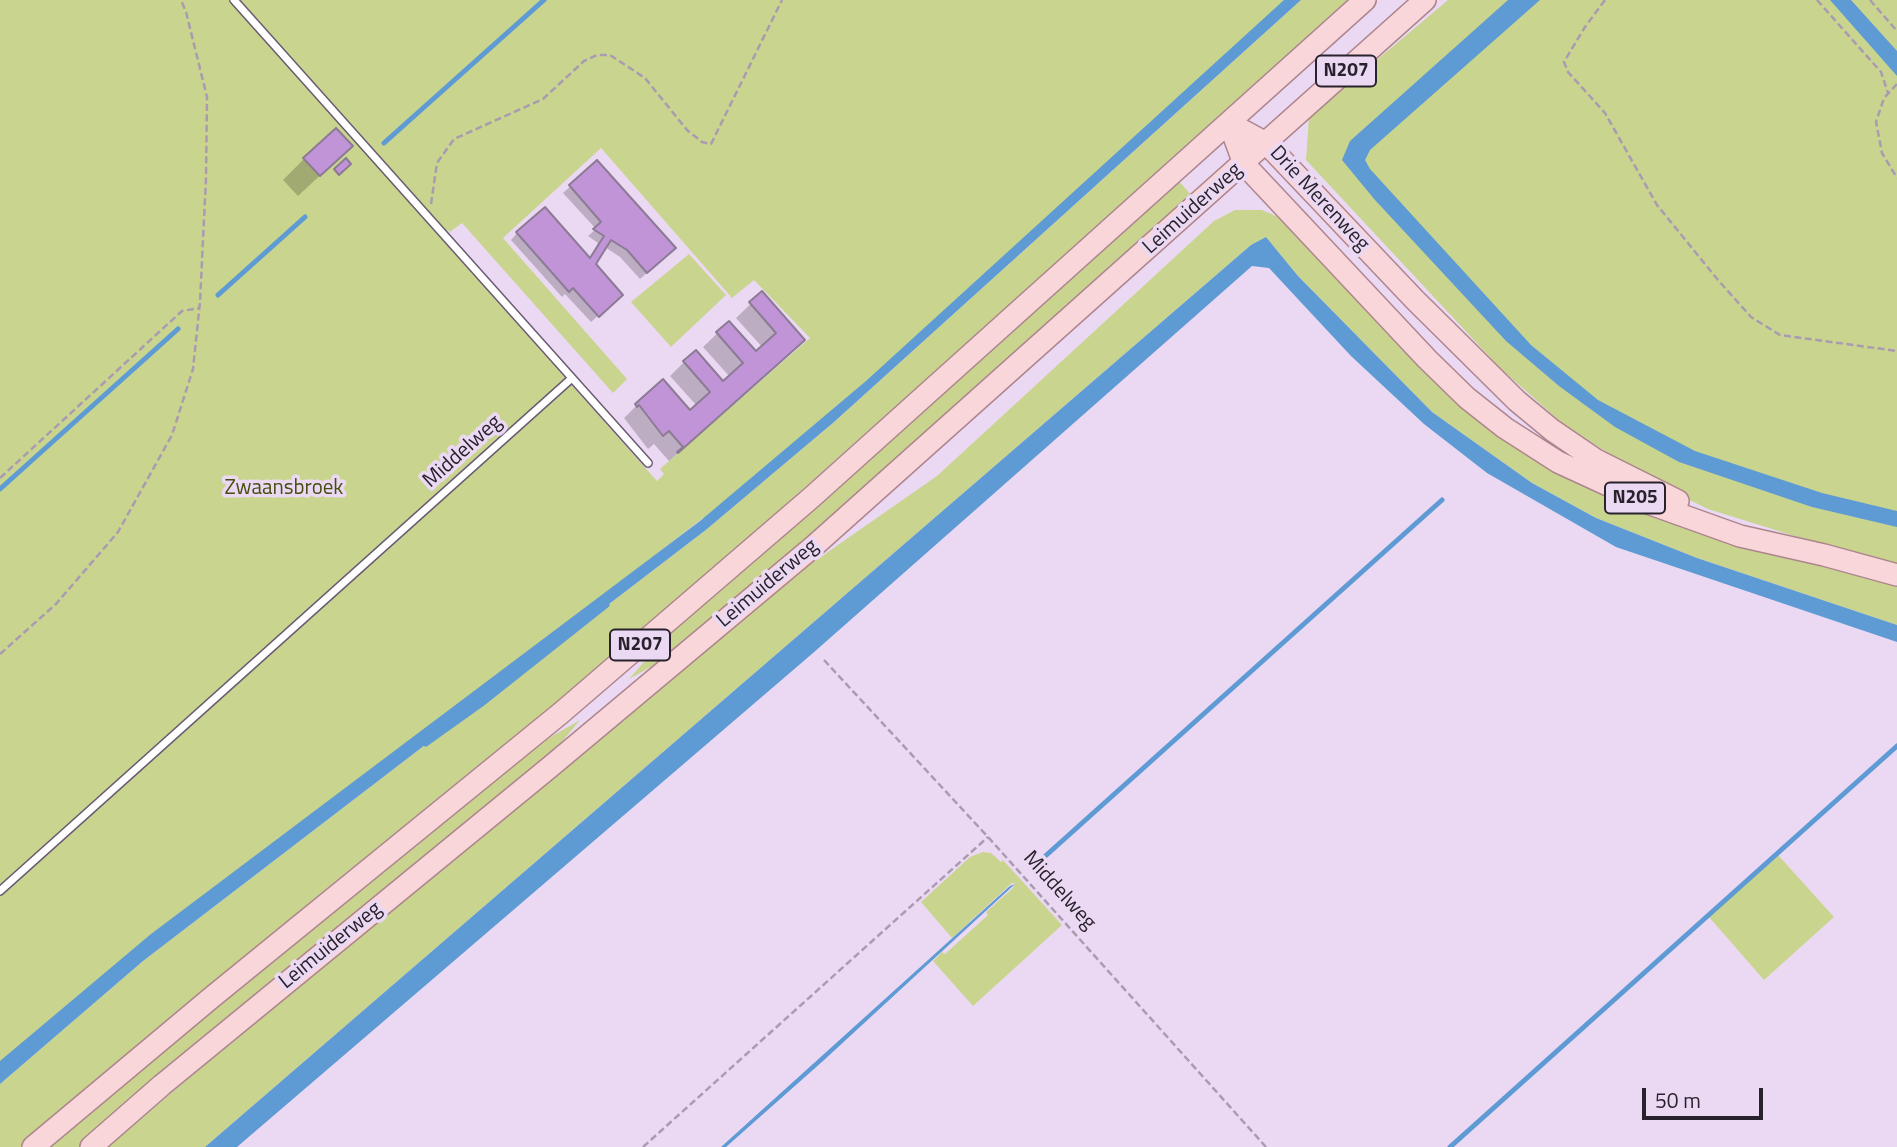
<!DOCTYPE html>
<html>
<head>
<meta charset="utf-8">
<style>
	body { margin:0 }
	#map { position:relative; width:1897px; height:1147px; overflow:hidden; background:#ebd9f4; font-family:"Titillium Web",sans-serif }
	canvas { display:block }
	.scale { position:absolute; left:1642px; top:1088px; width:121px; height:32px; box-sizing:border-box; border:4px solid #29222c; border-top:0; padding-left:9px; font-size:21px; line-height:24px; white-space:nowrap; color:#29222c; -webkit-text-stroke:5px #ebd9f4; paint-order:stroke }
</style>
</head>
<body>
<div id="map">
<canvas width="1897" height="1147"></canvas>
<div class="scale">50 m</div>
</div>
<script>
const context = document.querySelector('canvas').getContext('2d');
context.lineJoin = 'round';
function fillPath(path, color) {
  context.fillStyle = color;
  context.fill(path, 'evenodd');
}
function shape(rows) {
  const path = new Path2D();
  for (const r of rows) {
    path.moveTo(r[0], r[1]);
    for (let i = 2; i < r.length; i += 2) path.lineTo(r[i], r[i + 1]);
  }
  return path;
}
function stroke(path, color, width, dash) {
  context.strokeStyle = color;
  context.lineWidth = width;
  context.lineCap = dash ? 'butt' : 'round';
  context.setLineDash(dash || []);
  context.stroke(path);
}
function write(font, color, halo, rows, align = 'center') {
  context.font = font + ' "Titillium Web",sans-serif';
  context.lineWidth = 7;
  context.setLineDash([]);
  context.textBaseline = 'middle';
  context.strokeStyle = halo;
  context.fillStyle = color;
  for (const [text, x, y, turn = 0] of rows) {
    context.save();
    context.translate(x, y);
    context.rotate((+turn || 0) * Math.PI / 180);
    context.textAlign = isNaN(turn) ? turn : align;
    if (halo) context.strokeText(text, 0, 0);
    context.fillText(text, 0, 0);
    context.restore();
  }
}
fillPath(shape([
	[0,0,1292,0,709,524,703,518,151,944,0,1072],
	[601,148,732,298,754,280,810,338,660,469,664,474,657,481,440,237,448,230,450,232,462,223,613,393,627,379,503,238],
	[1301,0,1351,0,616,656,320,894,21,1147,0,1147,0,1084,143,961,707,529,834,422],
	[1448,0,1897,0,1897,568,1708,509,1669,490,1611,455,1562,423,1500,368,1306,160,1309,117],
	[1178,180,1193,197,825,525,674,654,629,679,664,639],
	[1235,210,1262,210,1283,219,1388,335,1436,380,1550,462,1897,585,1897,625,1697,558,1596,518,1532,483,1432,412,1298,276,1266,237,1251,245,205,1147,108,1147,287,994,556,776,802,570,937,476,1214,221],
	[689,254,726,295,671,347,631,302],
	[580,720,545,762,205,1039,80,1147,51,1147,194,1023,535,746],
	[983,852,991,853,1001,862,1003,860,1062,925,973,1006,933,961,942,952,945,954,988,915,986,912,1013,888,1015,883,1012,883,952,938,921,902,970,857],
	[1778,855,1834,917,1764,980,1709,917]
]), '#c9d58e');
fillPath(shape([
	[1284,0,1301,0,834,422,707,529,143,961,0,1084,0,1061,151,934,700,521,866,381],
	[1508,0,1540,0,1370,150,1365,160,1370,169,1531,345,1598,400,1695,451,1822,493,1897,511,1897,527,1812,507,1679,462,1615,427,1559,386,1506,341,1375,200,1342,160,1350,141],
	[1830,0,1851,0,1897,51,1897,76],
	[1266,237,1298,276,1432,412,1532,483,1596,518,1697,558,1897,625,1897,642,1616,547,1487,473,1424,424,1351,356,1269,268,1252,266,813,653,237,1147,205,1147,1251,245],
	[1015,884,823,1061,726,1147,721,1147,1010,886]
]), '#5e9ad4');
fillPath(shape([
	[304,159,329,167,298,196,283,180],
	[597,162,667,255,640,279,620,257,605,247,594,264,614,301,591,322,565,294,562,297,511,240,517,233,589,259,598,243,588,236,596,229,563,193],
	[761,294,789,354,669,461,654,444,648,449,624,418,638,404,690,412,697,406,670,376,684,362,723,383,730,377,703,347,728,323,756,354,763,348,736,318]
]), '#0003');
stroke(shape([
	[384,143,544,0],
	[218,295,305,217],
	[0,489,178,329],
	[426,744,482,704,607,605],
	[1032,868,1442,500],
	[1450,1147,1897,746]
]), '#5e9ad4', 5);
const building = shape([
	[336,128,353,146,320,176,303,158,336,128],
	[346,158,351,164,339,175,334,169,346,158],
	[597,160,676,248,647,273,627,250,611,240,596,264,623,295,599,317,573,288,569,292,516,232,545,207,590,258,604,236,593,229,601,222,569,185,597,160],
	[762,291,805,340,678,453,677,452,683,447,669,431,663,436,639,405,637,407,635,404,663,379,690,410,710,392,683,361,696,350,723,381,743,363,716,332,729,321,756,351,776,333,749,302,762,291]
]);
fillPath(building, '#c193d7');
stroke(building, '#8c7b94', 2);
const service = shape([
	[572,378,648,463],
	[0,891,572,378,234,0]
]);
const primary = shape([
	[1229,123,1244,164,1427,359,1467,398,1505,428,1558,462,1645,502,1740,536,1824,555,1897,575],
	[1229,123,1266,143,1415,300,1517,401,1552,430,1596,460,1678,501],
	[33,1147,211,998,561,713,812,497,1365,0],
	[91,1147,162,1085,550,767,814,546,1425,0]
]);
stroke(service, '#6b5b72', 10);
stroke(primary, '#ae858e', 24);
stroke(shape([
	[1605,0,1585,27,1564,62,1568,72,1605,113,1657,205,1718,280,1751,317,1780,335,1897,351],
	[1817,0,1881,72,1888,93],
	[1870,0,1897,31],
	[1897,84,1884,98,1876,122,1882,153,1897,178],
	[431,204,437,163,454,139,543,99,584,61,597,55,610,55,645,78,687,130,702,142,711,144,782,0],
	[0,478,182,311,199,308],
	[0,654,56,604,118,532,172,435,193,369,200,302,206,178,207,97,186,12,181,0],
	[824,660,988,837,1266,1147],
	[643,1147,988,837]
]), '#aa9bb1', 2.5, [7, 3.5]);
stroke(service, '#fff', 7);
stroke(primary, '#f9d6da', 21);
for (const [x, y, w] of [
	[1346,71,60],
	[1635,498,60],
	[640,645,60]
]) {
  const box = new Path2D();
  box.roundRect(x - w / 2, y - 15.5, w, 31, 5);
  context.fillStyle = '#ebd9f4';
  context.fill(box);
  stroke(box, '#29222c', 2);
}
write('bold 19px', '#29222c', null, [
	["N207",1346,71],
	["N205",1635,498],
	["N207",640,645]
]);
write('21px', '#29222c', '#ebd9f4', [
	["Drie Merenweg",1319,199,47],
	["Leimuiderweg",1193,209,-42],
	["Middelweg",463,452,-42],
	["Leimuiderweg",768,584,-40],
	["Middelweg",1059,891,48],
	["Leimuiderweg",331,946,-39]
]);
write('21px', '#464e10', '#ebd9f4', [
	["Zwaansbroek",284,489]
]);
</script>
</body>
</html>
